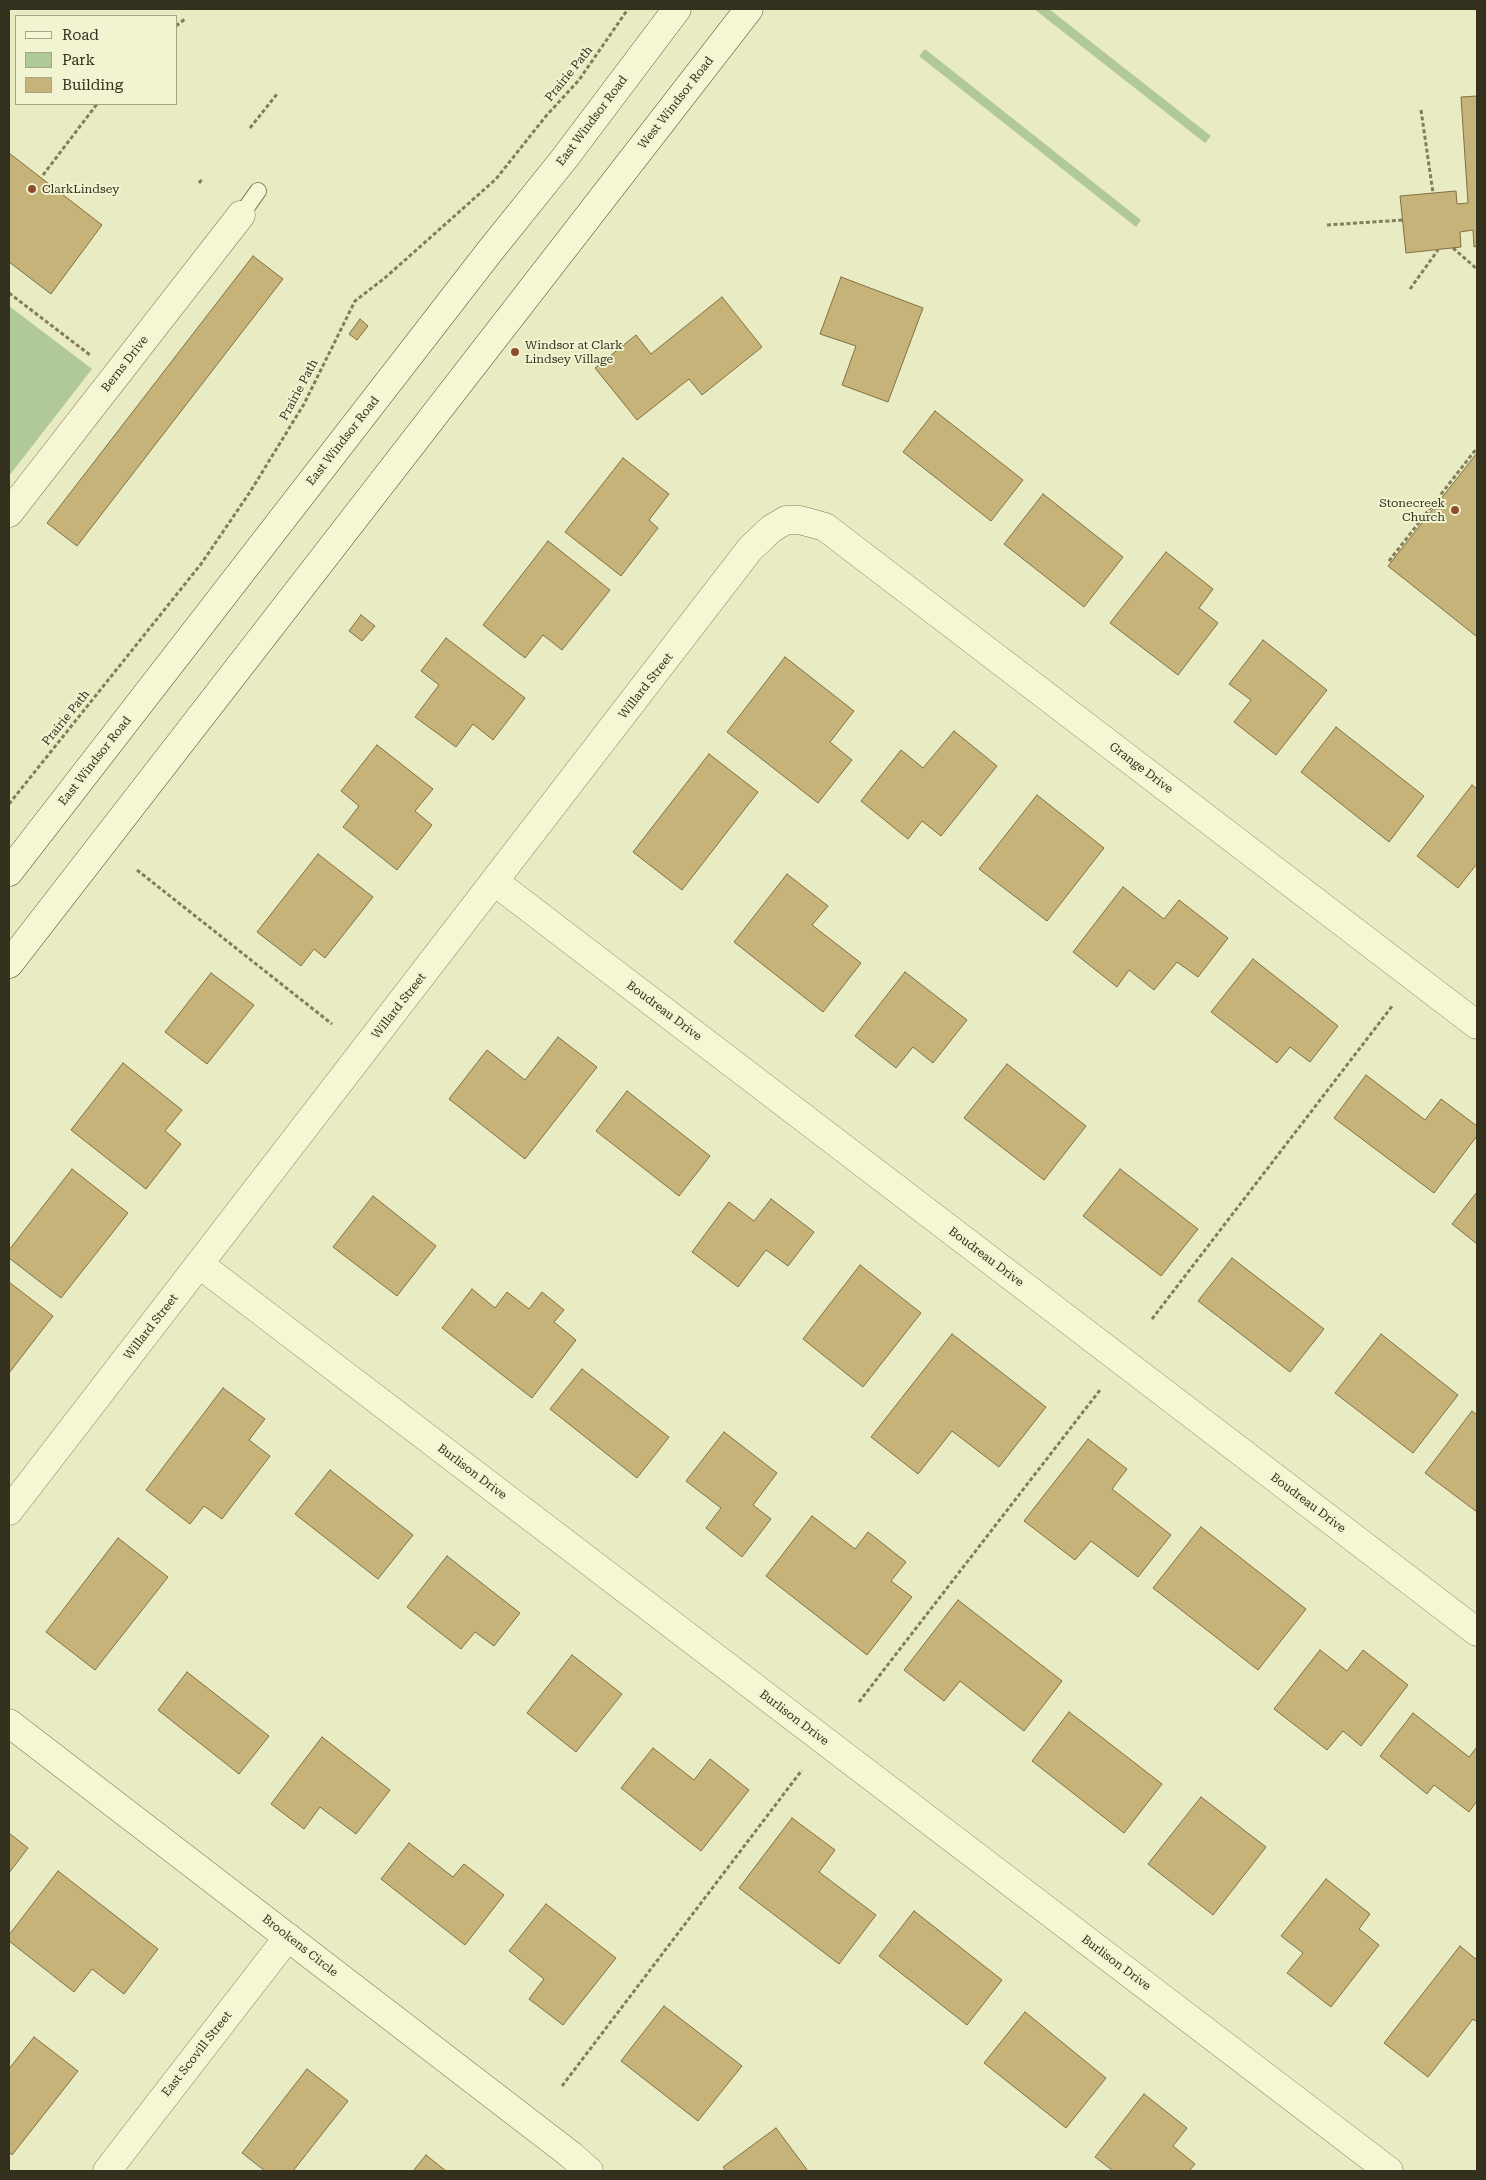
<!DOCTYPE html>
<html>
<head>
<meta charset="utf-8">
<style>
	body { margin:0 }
	#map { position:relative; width:1486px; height:2180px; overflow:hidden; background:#e9ebc2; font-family:"Roboto Serif",serif }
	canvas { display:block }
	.frame { position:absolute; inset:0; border:10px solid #34301e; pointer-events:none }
	.legend { position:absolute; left:15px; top:15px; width:162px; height:90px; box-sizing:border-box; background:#f1f3d1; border:1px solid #a5a589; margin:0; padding:6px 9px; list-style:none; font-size:15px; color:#34301e }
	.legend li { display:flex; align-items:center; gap:10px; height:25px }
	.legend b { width:25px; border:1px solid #a5a589 }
</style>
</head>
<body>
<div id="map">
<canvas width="1486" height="2180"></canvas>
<div class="frame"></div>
<ul class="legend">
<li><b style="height:6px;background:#f5f6d4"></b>Road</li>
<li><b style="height:14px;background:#b1c897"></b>Park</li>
<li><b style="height:14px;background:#c6b37a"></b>Building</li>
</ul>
</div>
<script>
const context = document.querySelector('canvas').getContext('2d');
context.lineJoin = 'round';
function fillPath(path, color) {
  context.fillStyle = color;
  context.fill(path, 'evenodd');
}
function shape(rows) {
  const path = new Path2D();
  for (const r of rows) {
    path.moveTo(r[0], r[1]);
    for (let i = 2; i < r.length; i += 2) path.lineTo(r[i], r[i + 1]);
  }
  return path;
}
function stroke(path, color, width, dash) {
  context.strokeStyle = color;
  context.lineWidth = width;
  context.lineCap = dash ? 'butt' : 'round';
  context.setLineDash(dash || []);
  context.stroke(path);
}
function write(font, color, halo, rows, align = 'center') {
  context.font = font + ' "Roboto Serif",serif';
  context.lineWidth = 4;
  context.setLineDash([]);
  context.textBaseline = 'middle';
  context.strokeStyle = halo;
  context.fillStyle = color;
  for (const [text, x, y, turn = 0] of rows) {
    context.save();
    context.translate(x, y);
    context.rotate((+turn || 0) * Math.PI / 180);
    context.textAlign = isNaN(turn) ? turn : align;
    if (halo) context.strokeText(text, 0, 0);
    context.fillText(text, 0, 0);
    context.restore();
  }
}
fillPath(shape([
	[1034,9,1049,9,1211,136,1205,143],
	[925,49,1141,220,1136,227,919,56],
	[9,306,92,369,9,476]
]), '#b1c897');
const building = shape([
	[1477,96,1477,246,1474,247,1473,230,1460,232,1461,247,1406,253,1400,196,1456,191,1457,204,1468,203,1461,97,1477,96],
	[9,153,102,225,51,294,9,262,9,153],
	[253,256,283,279,77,546,47,523,253,256],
	[841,277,923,308,888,402,842,385,856,346,820,334,841,277],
	[722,297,762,347,702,395,689,379,637,420,595,368,636,335,651,354,722,297],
	[360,319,368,326,357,340,349,334,360,319],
	[935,411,1023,480,991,521,903,452,935,411],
	[1477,453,1477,634,1476,636,1388,566,1477,453],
	[623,458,669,494,649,520,658,528,621,576,565,532,623,458],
	[1043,494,1123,557,1084,607,1004,544,1043,494],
	[548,541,610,590,562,650,543,635,525,658,483,625,548,541],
	[1166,552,1213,589,1199,608,1218,623,1178,675,1110,623,1166,552],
	[361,615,375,626,362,641,349,631,361,615],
	[446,638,525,698,493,740,473,724,456,747,415,717,439,685,421,671,446,638],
	[1263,640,1327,690,1276,755,1234,722,1251,700,1229,684,1263,640],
	[785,657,854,711,830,742,852,760,818,803,727,732,785,657],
	[1336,727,1424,796,1389,842,1301,772,1336,727],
	[954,731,997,766,941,836,922,821,908,839,861,801,901,750,923,768,954,731],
	[377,745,433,789,415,811,432,825,397,870,343,827,359,806,341,791,377,745],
	[709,754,758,792,682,890,633,852,709,754],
	[1472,785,1477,789,1477,866,1476,865,1458,888,1417,856,1472,785],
	[1037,795,1104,848,1047,921,979,869,1037,795],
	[318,854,373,897,325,958,314,949,301,966,257,932,318,854],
	[787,874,828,906,812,925,861,963,823,1012,734,942,787,874],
	[1123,887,1164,919,1179,900,1228,938,1198,977,1177,962,1154,990,1129,970,1117,987,1073,952,1123,887],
	[1253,959,1338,1026,1310,1062,1290,1047,1277,1063,1211,1012,1253,959],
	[905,972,967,1020,933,1063,913,1047,896,1068,855,1036,905,972],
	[211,973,254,1005,207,1064,165,1032,211,973],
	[558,1037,597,1067,525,1159,449,1099,487,1050,525,1080,558,1037],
	[123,1063,182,1110,165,1131,181,1144,146,1189,71,1130,123,1063],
	[1007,1064,1086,1126,1044,1180,964,1118,1007,1064],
	[1366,1075,1425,1120,1441,1099,1477,1126,1477,1136,1434,1193,1334,1118,1366,1075],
	[627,1091,710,1156,679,1196,596,1131,627,1091],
	[72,1169,128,1213,61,1298,9,1258,9,1250,72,1169],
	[1120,1169,1198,1229,1161,1276,1083,1216,1120,1169],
	[1477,1192,1477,1244,1452,1224,1477,1192],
	[373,1196,436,1246,397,1296,333,1247,373,1196],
	[771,1199,814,1232,788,1266,766,1250,738,1287,692,1252,729,1202,754,1221,771,1199],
	[1232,1258,1324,1329,1290,1372,1198,1301,1232,1258],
	[860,1265,921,1313,863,1387,803,1339,860,1265],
	[9,1282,53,1316,9,1373,9,1282],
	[472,1289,495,1308,507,1292,529,1309,542,1292,564,1310,554,1322,576,1340,532,1398,442,1328,472,1289],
	[952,1334,1046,1407,999,1467,952,1431,918,1474,871,1437,952,1334],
	[1381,1334,1458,1395,1413,1453,1335,1393,1381,1334],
	[582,1369,669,1437,637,1478,550,1409,582,1369],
	[223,1388,265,1419,249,1440,270,1456,222,1519,204,1506,190,1524,146,1490,223,1388],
	[1472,1411,1477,1415,1477,1512,1425,1473,1472,1411],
	[724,1432,777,1473,753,1505,771,1519,742,1557,706,1528,721,1508,686,1481,724,1432],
	[1088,1439,1127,1469,1112,1489,1171,1535,1138,1577,1091,1541,1075,1560,1024,1521,1088,1439],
	[330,1470,413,1535,378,1579,295,1514,330,1470],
	[812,1516,855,1549,868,1532,906,1562,891,1581,912,1597,867,1655,766,1576,812,1516],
	[1201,1527,1306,1609,1258,1670,1153,1588,1201,1527],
	[118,1538,168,1577,95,1670,46,1632,118,1538],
	[447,1556,520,1613,494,1646,475,1632,461,1649,407,1607,447,1556],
	[958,1600,1062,1681,1024,1731,960,1681,944,1701,904,1670,958,1600],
	[1320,1650,1347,1671,1363,1650,1408,1685,1361,1746,1343,1731,1327,1750,1274,1709,1320,1650],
	[572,1655,622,1694,576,1752,527,1713,572,1655],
	[187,1672,269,1736,239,1774,158,1710,187,1672],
	[1069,1712,1162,1784,1124,1833,1032,1761,1069,1712],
	[1413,1713,1469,1757,1477,1747,1477,1801,1469,1812,1434,1785,1427,1794,1380,1756,1413,1713],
	[322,1737,390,1790,356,1834,320,1807,304,1829,271,1804,322,1737],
	[653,1748,694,1780,710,1759,749,1790,701,1851,621,1788,653,1748],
	[1201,1797,1266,1847,1213,1915,1148,1864,1201,1797],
	[792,1818,835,1850,819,1872,876,1915,839,1964,739,1888,792,1818],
	[9,1833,28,1848,9,1873,9,1833],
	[409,1843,453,1877,464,1864,504,1895,465,1945,381,1879,409,1843],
	[58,1871,158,1949,124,1994,92,1969,74,1992,9,1941,9,1935,58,1871],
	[1326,1879,1370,1914,1359,1929,1379,1945,1331,2007,1287,1973,1303,1953,1281,1936,1326,1879],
	[546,1904,616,1958,563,2025,529,1999,544,1979,509,1951,546,1904],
	[914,1911,1002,1980,967,2025,879,1956,914,1911],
	[1460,1946,1477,1960,1477,2022,1473,2019,1428,2077,1384,2043,1460,1946],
	[664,2006,742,2066,698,2121,621,2061,664,2006],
	[1025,2012,1106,2078,1066,2128,984,2063,1025,2012],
	[34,2037,78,2071,12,2155,9,2152,9,2069,34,2037],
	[307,2069,348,2101,293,2171,265,2171,242,2153,307,2069],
	[1144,2094,1187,2128,1173,2146,1195,2164,1189,2171,1113,2171,1095,2157,1144,2094],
	[776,2128,808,2171,726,2171,723,2167,776,2128],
	[426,2155,446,2171,413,2171,426,2155]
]);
fillPath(building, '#c6b37a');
stroke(building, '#807042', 1);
const service = shape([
	[241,215,258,191]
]);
const minor = shape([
	[9,513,241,215],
	[495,882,1477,1632],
	[199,1264,1389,2171],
	[9,1511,750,549,771,529,786,520,800,520,825,527,1477,1025],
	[9,1723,571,2155,589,2171],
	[107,2171,288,1937]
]);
const secondary = shape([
	[9,872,490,251,564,159,677,9],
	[9,964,749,9]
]);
stroke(service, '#837e5a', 18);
stroke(minor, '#837e5a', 29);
stroke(secondary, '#655e3e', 29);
stroke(shape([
	[176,26,185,19],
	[1421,110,1433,193],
	[250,128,277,94],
	[43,175,97,104],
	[199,183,203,178],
	[1327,225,1403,220],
	[1453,248,1477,269],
	[1410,289,1438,250],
	[9,293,90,355],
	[1389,561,1477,448],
	[9,804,201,564,250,492,304,404,355,301,386,277,496,179,546,116,579,80,628,9],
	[137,870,332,1024],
	[1152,1319,1393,1005],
	[859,1702,1100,1390],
	[562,2086,802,1770]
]), '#837e5a', 3, [4, 2.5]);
stroke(service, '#f5f6d4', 16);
stroke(minor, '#f5f6d4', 28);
stroke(secondary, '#f5f6d4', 28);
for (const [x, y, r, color] of [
	[32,189,5,"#8e4e2e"],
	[515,352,5,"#8e4e2e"],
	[1455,510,5,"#8e4e2e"]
]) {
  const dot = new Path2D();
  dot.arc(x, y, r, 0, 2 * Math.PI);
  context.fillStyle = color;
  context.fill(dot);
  stroke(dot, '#f1f3d1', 2);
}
write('12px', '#34301e', '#f1f3d1', [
	["Prairie Path",569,74,-51],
	["West Windsor Road",676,103,-52],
	["East Windsor Road",592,121,-53],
	["Berns Drive",125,364,-52],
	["Prairie Path",299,390,-62],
	["East Windsor Road",343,441,-52],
	["Willard Street",646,686,-52],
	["Prairie Path",66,718,-51],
	["East Windsor Road",95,761,-52],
	["Grange Drive",1141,768,37],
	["Willard Street",399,1006,-52],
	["Boudreau Drive",664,1011,37],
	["Boudreau Drive",986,1257,37],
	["Willard Street",151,1327,-52],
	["Burlison Drive",472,1472,37],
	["Boudreau Drive",1308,1503,37],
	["Burlison Drive",794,1718,37],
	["Brookens Circle",300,1946,38],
	["Burlison Drive",1116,1963,37],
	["East Scovill Street",197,2054,-52]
]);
write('12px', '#34301e', '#f1f3d1', [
	["ClarkLindsey",42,189],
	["Windsor at Clark",525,345],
	["Lindsey Village",525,359],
	["Stonecreek",1445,503,"right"],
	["Church",1445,517,"right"]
], 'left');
</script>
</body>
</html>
